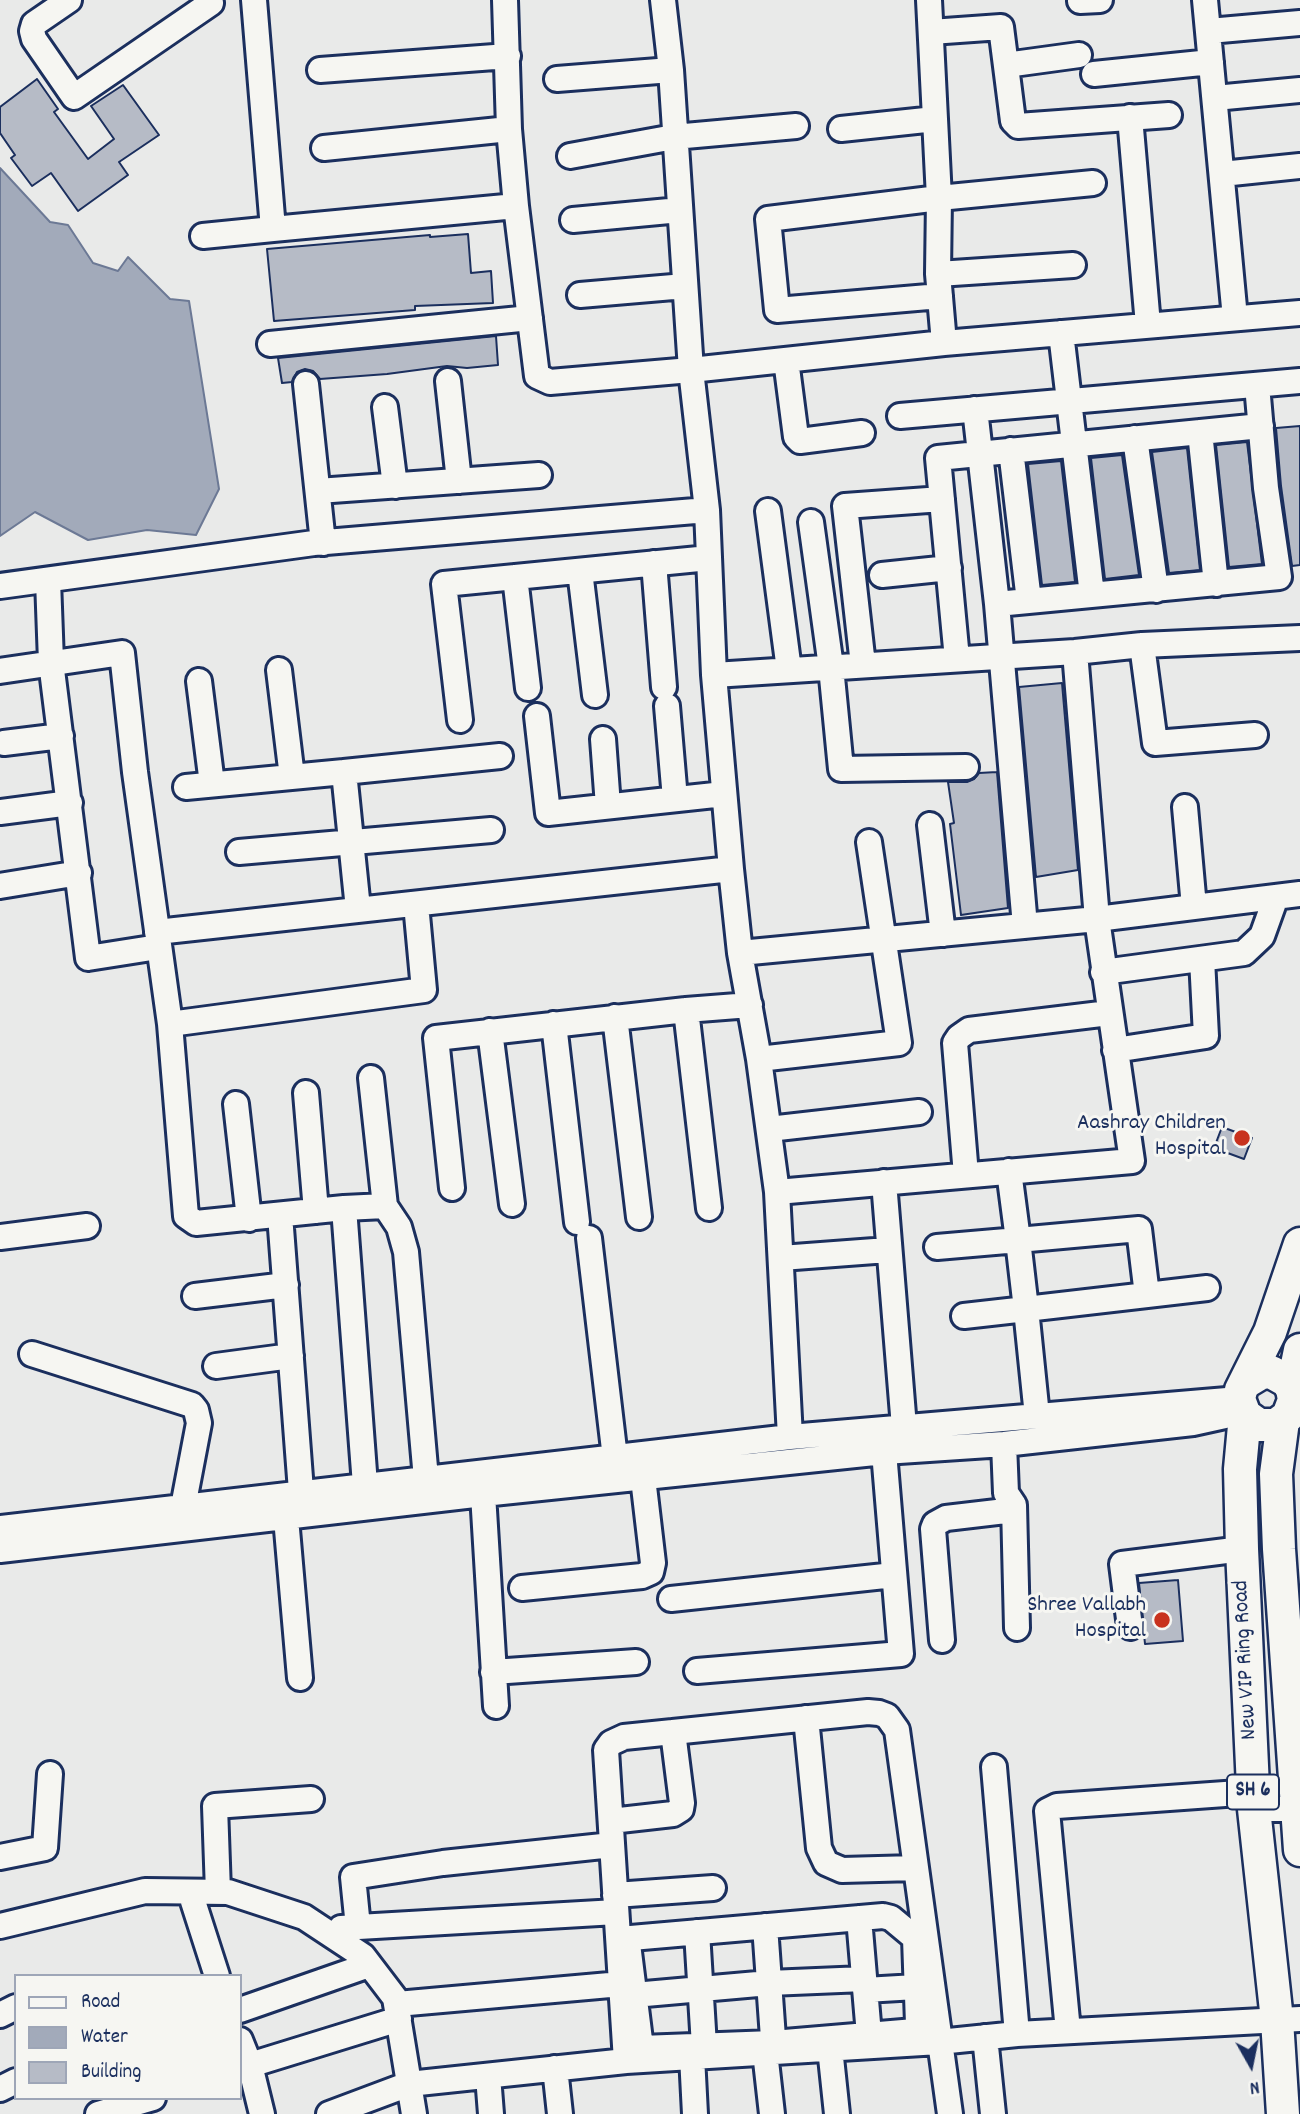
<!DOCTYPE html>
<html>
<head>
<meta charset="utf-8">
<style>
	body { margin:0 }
	#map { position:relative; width:1300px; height:2114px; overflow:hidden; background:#e9eae9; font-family:Dekko,sans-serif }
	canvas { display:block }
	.legend { position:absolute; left:14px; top:1974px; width:228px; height:126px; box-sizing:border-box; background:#f6f6f2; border:2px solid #9ea6b7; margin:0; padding:9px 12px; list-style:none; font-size:21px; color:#1b2f5e }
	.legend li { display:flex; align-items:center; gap:14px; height:35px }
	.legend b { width:35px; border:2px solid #9ea6b7 }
	.north { position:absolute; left:1216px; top:2030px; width:70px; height:70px; -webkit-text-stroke:5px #f6f6f2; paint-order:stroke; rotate:171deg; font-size:19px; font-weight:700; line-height:28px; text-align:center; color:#1b2f5e }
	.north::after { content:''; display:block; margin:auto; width:24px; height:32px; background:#1b2f5e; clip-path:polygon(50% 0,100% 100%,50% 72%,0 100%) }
</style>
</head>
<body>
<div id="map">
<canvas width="1300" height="2114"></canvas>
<ul class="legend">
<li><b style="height:9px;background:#f6f6f2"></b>Road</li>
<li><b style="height:19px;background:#a2aaba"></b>Water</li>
<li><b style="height:19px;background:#b6bbc6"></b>Building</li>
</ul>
<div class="north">N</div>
</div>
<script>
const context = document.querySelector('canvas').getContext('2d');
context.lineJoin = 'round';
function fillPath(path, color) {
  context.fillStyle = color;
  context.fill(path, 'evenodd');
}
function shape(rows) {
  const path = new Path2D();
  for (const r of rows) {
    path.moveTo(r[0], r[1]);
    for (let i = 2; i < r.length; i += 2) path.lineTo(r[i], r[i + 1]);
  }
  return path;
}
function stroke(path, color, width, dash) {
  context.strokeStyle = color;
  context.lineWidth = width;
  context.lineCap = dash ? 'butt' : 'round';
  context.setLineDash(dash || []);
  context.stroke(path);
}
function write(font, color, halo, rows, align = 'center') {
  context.font = font + ' Dekko,sans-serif';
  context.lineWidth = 6;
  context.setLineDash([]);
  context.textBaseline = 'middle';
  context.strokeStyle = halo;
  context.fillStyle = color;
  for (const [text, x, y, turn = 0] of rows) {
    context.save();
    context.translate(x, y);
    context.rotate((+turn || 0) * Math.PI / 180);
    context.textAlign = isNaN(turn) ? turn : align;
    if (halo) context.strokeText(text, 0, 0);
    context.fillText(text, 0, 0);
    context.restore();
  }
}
const water = shape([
	[0,168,50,222,68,225,93,263,118,271,128,257,170,299,189,301,219,489,196,535,147,530,88,540,35,512,0,536,0,168]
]);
fillPath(water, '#a2aaba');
stroke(water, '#6c7995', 2);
const building = shape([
	[37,79,58,109,54,112,88,159,114,139,91,106,123,85,159,135,119,162,128,175,78,211,51,173,32,186,11,158,15,155,0,133,0,107,37,79],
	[468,234,471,273,491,271,493,303,415,306,415,310,274,321,267,249,430,235,430,237,468,234],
	[496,336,498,365,467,368,447,366,387,374,320,379,313,371,305,369,297,372,292,382,282,383,278,358,496,336],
	[1300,426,1300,565,1292,566,1281,486,1276,428,1300,426],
	[1247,442,1262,564,1229,567,1216,445,1247,442],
	[1187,448,1200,570,1169,573,1152,452,1187,448],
	[1122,455,1139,575,1105,579,1091,458,1122,455],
	[1061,461,1075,582,1042,585,1028,464,1061,461],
	[1062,683,1078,870,1036,877,1019,687,1062,683],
	[997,772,1008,908,961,915,950,824,954,823,948,782,967,782,974,779,979,773,997,772],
	[1222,1127,1252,1138,1244,1159,1214,1148,1222,1127],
	[1178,1580,1183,1641,1145,1644,1139,1583,1178,1580]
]);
fillPath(building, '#b6bbc6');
stroke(building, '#1b2f5e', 2);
const minor = shape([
	[69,0,34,24,32,31,34,39,74,97,211,3,209,0],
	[254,0,273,229,516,206],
	[505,0,509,129,516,206,537,376,550,382,691,370,944,343,1300,313],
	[663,0,671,70,691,370,707,510,714,675,731,869,740,953,759,1059,777,1192,790,1437],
	[929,0,939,198,938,274,944,343],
	[1205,0,1235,318],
	[1080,1,1100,0],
	[1209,31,1300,23],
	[931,32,1001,27,1013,121,1018,126,1169,115],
	[1006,65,1079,55],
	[320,70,508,56],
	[1094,74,1211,62],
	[557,79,671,70],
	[1215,98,1300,90],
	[1130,117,1148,325],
	[841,129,935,119],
	[324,148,509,129],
	[570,156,674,137,796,126],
	[1222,174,1300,166],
	[573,220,680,210],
	[203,236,273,229],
	[938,274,1073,265],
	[580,295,685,286],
	[940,296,777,310,768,219,939,198,1093,183],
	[1061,333,1092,595],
	[270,344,530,318],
	[786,360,796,437,800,441,862,433],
	[448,381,459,481],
	[306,384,323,543],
	[385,407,395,486],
	[975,409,997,604],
	[900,416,1300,381],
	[1200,432,1216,584],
	[1135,438,1156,590],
	[1011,450,1029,601],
	[318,491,539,475],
	[768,511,789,670],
	[811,522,831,667,841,769,966,767],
	[654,563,664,687],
	[580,571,595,695],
	[882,575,949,568],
	[515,577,528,688],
	[48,580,51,662,88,958,158,947],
	[0,586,314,543,707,510],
	[1142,645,1155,743,1255,735],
	[957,659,938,458,1261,426],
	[863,665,845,506,942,499],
	[279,670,292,777],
	[0,671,122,653,135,772,170,1024,424,990,416,904],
	[714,675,1075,652,1142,645,1300,638],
	[199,681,212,784],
	[667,706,675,799],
	[537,716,548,813,724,794],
	[460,720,444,584,709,558],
	[603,739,608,806],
	[4,743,61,736],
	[186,787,344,772],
	[1185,807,1194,907],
	[0,812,70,803],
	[930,825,943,934],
	[239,852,491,830],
	[0,886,79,873],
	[358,909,344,772,500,756],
	[1025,926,997,604,1279,577,1266,488,1257,385],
	[157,932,731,869],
	[740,953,1097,919,1300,894],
	[1103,972,1244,953,1262,936,1276,897],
	[686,1010,709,1208],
	[615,1017,639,1217],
	[170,1024,186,1216,196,1223,344,1208,365,1485],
	[554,1024,577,1222],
	[490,1031,512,1204],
	[1115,1050,1206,1036,1202,959],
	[759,1059,899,1043,869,842],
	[306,1093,316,1211],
	[236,1104,249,1219],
	[769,1129,919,1112],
	[966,1175,955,1043,959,1037,969,1030,1109,1013],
	[884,1182,904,1427],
	[452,1188,436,1038,686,1010,750,1005],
	[777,1192,1132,1161,1097,919,1075,652],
	[385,1206,399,1227,406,1252,426,1479],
	[344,1208,385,1206,371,1078],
	[280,1215,301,1491],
	[0,1237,87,1226],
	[589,1238,615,1458],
	[937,1247,1018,1240,1009,1171],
	[781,1258,888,1250],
	[1147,1295,1139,1229,1018,1240,1026,1309,1147,1295,1207,1288],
	[195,1296,286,1285],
	[964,1316,1026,1309,1037,1416],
	[32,1354,192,1405,196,1410,199,1423,183,1507],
	[216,1366,291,1356],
	[1004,1444,1006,1493,1014,1505,1017,1628],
	[483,1494,496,1706],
	[286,1518,300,1678],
	[0,1528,790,1437,1239,1399],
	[0,1550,483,1494,884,1452,1004,1444,1193,1423,1243,1412],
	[522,1588,642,1576,651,1572,653,1563,643,1478],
	[671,1599,894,1575],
	[1130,1627,1122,1564,1242,1549],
	[942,1640,933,1529,935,1524,946,1518,1014,1510],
	[697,1671,901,1654,884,1452],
	[493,1672,636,1662],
	[806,1718,819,1848,826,1863,842,1870,915,1868],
	[994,1767,1017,2034],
	[1254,1809,1300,1809],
	[611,1821,673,1814,681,1809,682,1803,673,1732],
	[0,1857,45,1848,50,1774],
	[190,1892,217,1976],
	[218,1892,215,1806,311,1799],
	[615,1895,713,1888],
	[883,1916,891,1918,915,1938,918,2024,915,2031,773,2043,641,2048,628,1944,631,1938,883,1916],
	[859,1918,869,2035],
	[0,1926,145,1891,228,1892,304,1917,363,1956,395,1998,414,2114],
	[765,1926,774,2052],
	[358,1927,353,1877,443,1863,612,1845],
	[341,1928,616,1912],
	[697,1932,704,2046],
	[865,1990,916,1987],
	[634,1995,769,1983,864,1979],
	[397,2004,621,1984],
	[240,2010,369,1965],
	[0,2015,16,2007],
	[1068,2031,1047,1811,1057,1806,1253,1792],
	[985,2037,993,2114],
	[240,2040,250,2065,262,2114],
	[830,2048,837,2114],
	[765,2052,772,2114],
	[692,2056,695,2114],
	[626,2061,606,1750,611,1743,624,1737,868,1712,879,1713,887,1716,897,1730,950,2114],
	[250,2065,399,2019],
	[555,2068,560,2114],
	[488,2076,491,2114],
	[0,2089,16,2081],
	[98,2114,153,2098],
	[329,2114,409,2084,626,2061,939,2042,1017,2034,1300,2019]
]);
const major = shape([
	[1246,1382,1261,1373,1271,1372,1287,1381,1292,1389,1294,1400,1288,1416,1276,1425,1259,1425,1245,1415,1239,1399,1241,1390,1270,1332,1300,1244],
	[1292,1389,1300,1350],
	[1245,1415,1240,1469,1242,1549,1254,1809,1277,2020,1283,2114],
	[1283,1421,1276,1474,1279,1549,1300,1850]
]);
stroke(minor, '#1b2f5e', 30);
stroke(major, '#1b2f5e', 37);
stroke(minor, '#f6f6f2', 24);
stroke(major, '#f6f6f2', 32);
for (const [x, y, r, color] of [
	[1242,1138,9,"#c8321e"],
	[1162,1620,9,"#c8321e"]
]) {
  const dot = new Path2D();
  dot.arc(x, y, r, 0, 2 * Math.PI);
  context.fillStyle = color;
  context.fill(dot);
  stroke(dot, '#f6f6f2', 2.5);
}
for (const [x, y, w] of [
	[1253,1792,52]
]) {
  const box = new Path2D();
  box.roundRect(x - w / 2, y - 17.5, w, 35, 5);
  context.fillStyle = '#f6f6f2';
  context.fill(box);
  stroke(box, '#1b2f5e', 2);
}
write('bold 21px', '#1b2f5e', null, [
	["SH 6",1253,1792]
]);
write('23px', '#1b2f5e', '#f6f6f2', [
	["Aashray Children",1226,1125],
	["Hospital",1226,1151],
	["Shree Vallabh",1146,1607],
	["Hospital",1146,1633]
], 'right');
write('23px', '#1b2f5e', '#f6f6f2', [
	["New VIP Ring Road",1247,1660,-93]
]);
</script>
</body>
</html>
